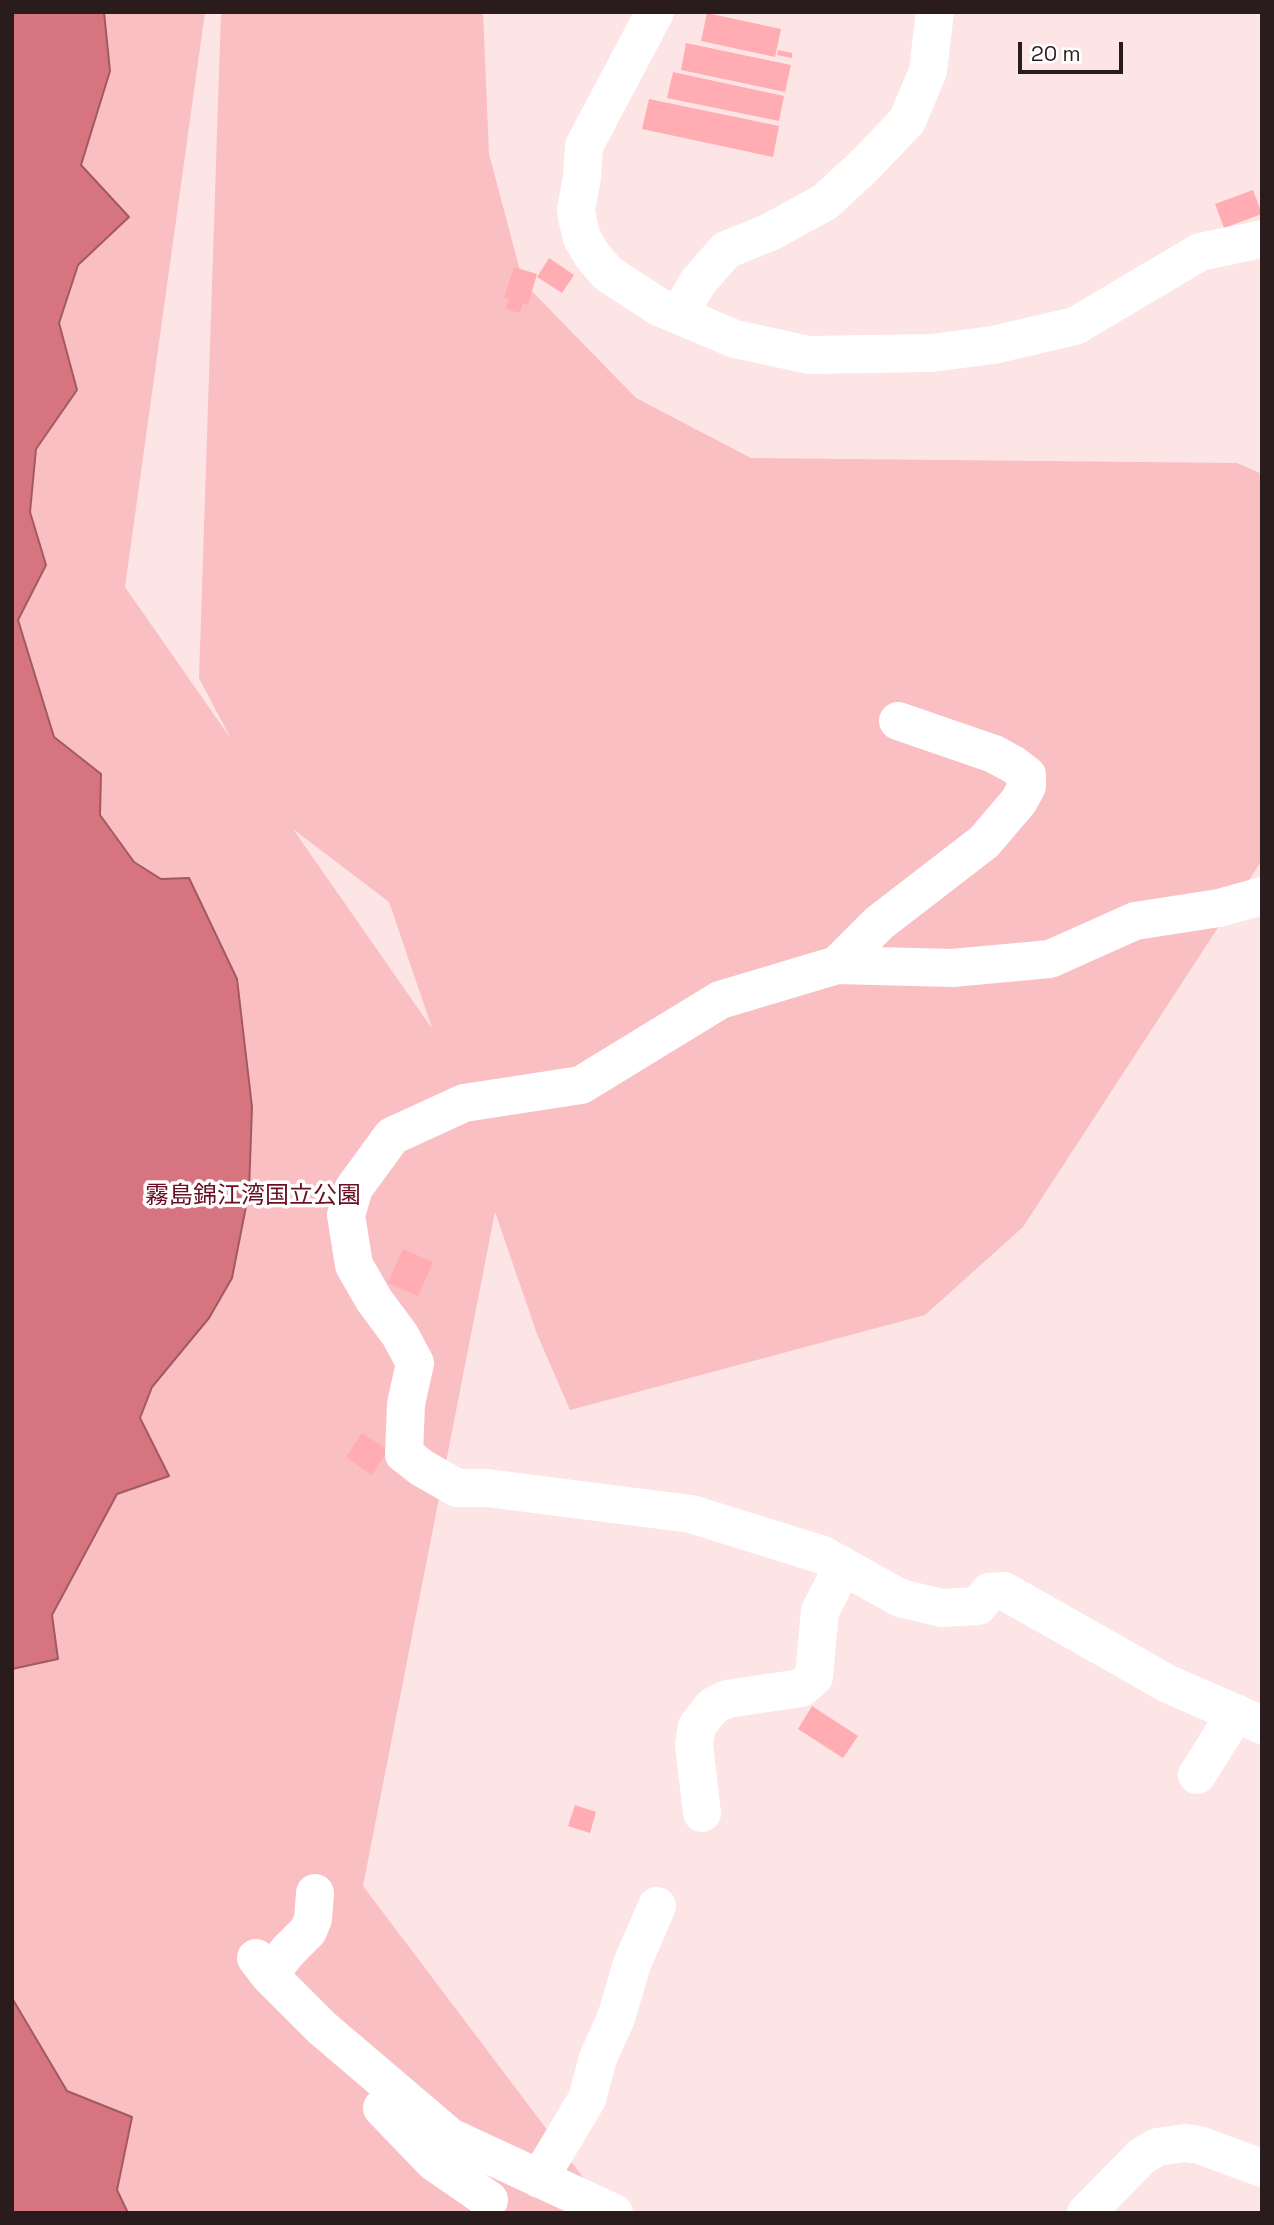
<!DOCTYPE html>
<html>
<head>
<meta charset="utf-8">
<style>
	body { margin:0 }
	#map { position:relative; width:1274px; height:2225px; overflow:hidden; background:#fde5e6; font-family:"Space Grotesk",sans-serif }
	canvas { display:block }
	.frame { position:absolute; inset:0; border:14px solid #2a1b1c; pointer-events:none }
	.scale { position:absolute; left:1018px; top:42px; width:105px; height:32px; box-sizing:border-box; border:4px solid #2a1b1c; border-top:0; padding-left:9px; font-size:21px; line-height:24px; white-space:nowrap; color:#2a1b1c; -webkit-text-stroke:5px #fff; paint-order:stroke }
</style>
</head>
<body>
<div id="map">
<canvas width="1274" height="2225"></canvas>
<div class="frame"></div>
<div class="scale">20 m</div>
</div>
<script>
const context = document.querySelector('canvas').getContext('2d');
context.lineJoin = 'round';
function fillPath(path, color) {
  context.fillStyle = color;
  context.fill(path, 'evenodd');
}
function shape(rows) {
  const path = new Path2D();
  for (const r of rows) {
    path.moveTo(r[0], r[1]);
    for (let i = 2; i < r.length; i += 2) path.lineTo(r[i], r[i + 1]);
  }
  return path;
}
function stroke(path, color, width, dash) {
  context.strokeStyle = color;
  context.lineWidth = width;
  context.lineCap = dash ? 'butt' : 'round';
  context.setLineDash(dash || []);
  context.stroke(path);
}
function write(font, color, halo, rows, align = 'center') {
  context.font = font + ' "Space Grotesk","Noto Sans JP",sans-serif';
  context.lineWidth = 7;
  context.setLineDash([]);
  context.textBaseline = 'middle';
  context.strokeStyle = halo;
  context.fillStyle = color;
  for (const [text, x, y, turn = 0] of rows) {
    context.save();
    context.translate(x, y);
    context.rotate((+turn || 0) * Math.PI / 180);
    context.textAlign = isNaN(turn) ? turn : align;
    if (halo) context.strokeText(text, 0, 0);
    context.fillText(text, 0, 0);
    context.restore();
  }
}
fillPath(shape([
	[12,12,205,12,125,587,231,739,199,678,221,12,483,12,489,154,523,282,636,398,751,458,1237,463,1262,474,1262,860,1023,1227,925,1315,570,1410,537,1334,495,1212,363,1886,610,2213,12,2213],
	[293,829,389,902,432,1028,431,1027]
]), '#f9bfc2');
const water = shape([
	[12,12,104,12,110,71,81,165,129,217,78,265,59,323,77,390,36,449,30,512,46,565,18,620,54,737,101,774,100,815,134,862,161,879,189,878,237,979,252,1107,249,1191,232,1278,209,1318,152,1387,140,1418,169,1476,117,1494,52,1615,58,1659,12,1669,12,12],
	[12,1998,67,2091,132,2117,117,2190,128,2213,12,2213,12,1998]
]);
fillPath(water, '#d6757f');
stroke(water, '#a25a61', 2);
fillPath(shape([
	[707,13,781,29,775,57,701,41],
	[686,43,791,65,785,92,681,70],
	[778,50,792,53,792,58,777,55],
	[673,72,784,96,779,121,667,98],
	[649,99,779,126,773,157,642,129],
	[1253,190,1262,214,1224,228,1215,204],
	[549,258,574,275,562,293,537,277],
	[514,267,537,274,528,305,523,303,520,313,506,309,509,299,504,298],
	[403,1249,433,1262,418,1296,388,1283],
	[362,1433,388,1450,372,1475,346,1457],
	[812,1706,858,1736,843,1758,798,1729],
	[575,1805,596,1812,590,1833,568,1826]
]), '#ffadb2');
stroke(shape([
	[655,12,584,146,582,178,576,209,578,222,582,238,592,255,607,273,659,307,735,339,809,355,931,353,993,345,1075,326,1200,252,1262,239],
	[679,314,698,282,726,250,770,232,825,202,865,165,907,121,928,71,935,12],
	[1262,896,1219,908,1135,921,1050,959,952,968,837,965,720,1000,581,1085,464,1103,392,1136,354,1188,346,1215,354,1265,374,1300,400,1335,415,1363,406,1404,404,1454,422,1468,457,1488,487,1488,691,1514,823,1555,900,1598,942,1608,978,1606,989,1592,1004,1591,1168,1684,1262,1725],
	[837,965,879,923,984,842,1019,801,1027,786,1027,775,1014,765,994,754,898,721],
	[1197,1775,1236,1713],
	[702,1813,694,1745,697,1726,713,1706,727,1699,801,1688,814,1677,820,1611,843,1566],
	[256,1958,269,1975,322,2028,450,2137,614,2213],
	[269,1975,288,1951,308,1931,313,1919,315,1893],
	[382,2108,434,2162,489,2200],
	[539,2179,587,2099,598,2058,616,2018,632,1964,657,1906],
	[1086,2213,1142,2156,1157,2147,1185,2143,1199,2145,1262,2168]
]), '#fff', 38);
write('24px', '#680f23', '#fff', [
	["霧島錦江湾国立公園",253,1196]
]);
</script>
</body>
</html>
